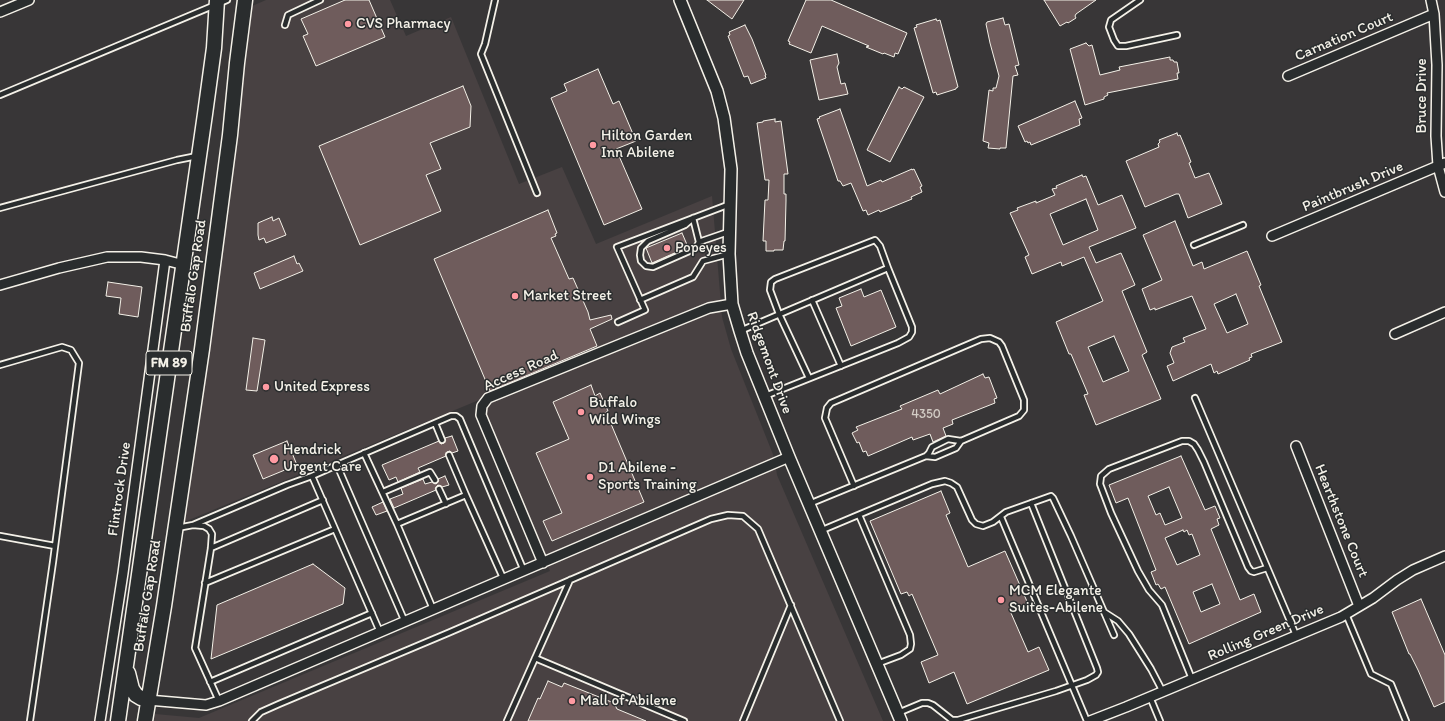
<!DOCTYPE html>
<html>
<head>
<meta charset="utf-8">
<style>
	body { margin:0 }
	canvas { display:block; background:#383637 }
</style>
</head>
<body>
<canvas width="1445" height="721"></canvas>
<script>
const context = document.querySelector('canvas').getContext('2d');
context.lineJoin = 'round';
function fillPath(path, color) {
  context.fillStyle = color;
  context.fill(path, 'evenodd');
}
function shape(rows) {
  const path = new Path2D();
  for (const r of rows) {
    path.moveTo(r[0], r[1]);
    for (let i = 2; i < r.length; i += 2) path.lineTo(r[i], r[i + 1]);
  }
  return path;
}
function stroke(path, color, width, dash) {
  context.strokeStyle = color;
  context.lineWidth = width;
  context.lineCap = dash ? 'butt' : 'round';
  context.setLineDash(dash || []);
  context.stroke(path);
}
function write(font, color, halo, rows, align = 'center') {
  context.font = font + ' Itim,sans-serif';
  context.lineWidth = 3;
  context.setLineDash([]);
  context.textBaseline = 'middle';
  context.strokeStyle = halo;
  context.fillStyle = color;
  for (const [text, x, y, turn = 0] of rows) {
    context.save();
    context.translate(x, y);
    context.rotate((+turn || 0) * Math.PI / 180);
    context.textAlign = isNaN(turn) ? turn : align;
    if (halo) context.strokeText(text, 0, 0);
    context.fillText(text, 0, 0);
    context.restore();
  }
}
fillPath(shape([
	[266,0,390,0,406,36,451,17,519,184,562,167,596,244,712,196,722,317,731,349,774,457,777,475,883,721,154,721,155,714,199,718,550,571,479,400,184,522,218,261,250,7]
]), '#484142');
const building = shape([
	[345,0,369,0,385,37,316,66,303,36,308,34,301,19,345,0],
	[707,0,744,0,732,19,707,0],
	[806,0,831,0,907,33,898,54,895,53,894,57,884,53,883,54,866,47,869,46,822,26,811,53,789,44,790,42,788,41,806,0],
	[1044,0,1096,0,1076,14,1075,16,1076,18,1068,23,1067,22,1060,26,1044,0],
	[1003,18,1005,25,1009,24,1019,65,1015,66,1018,75,1013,76,1006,148,1000,148,1000,149,988,148,989,143,983,141,989,90,993,91,993,88,996,88,999,76,990,43,986,24,987,22,1003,18],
	[936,19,937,21,940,20,958,87,956,88,956,89,937,95,936,92,933,93,914,28,917,27,916,25,936,19],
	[745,25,752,39,766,75,765,75,766,78,751,84,748,76,744,77,728,36,730,35,729,32,745,25],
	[1086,43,1089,46,1092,45,1100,75,1120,70,1119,67,1170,57,1170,60,1173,60,1174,62,1177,62,1179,73,1177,73,1178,79,1107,93,1108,95,1104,97,1104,99,1085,105,1070,49,1086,43],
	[837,54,839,63,837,67,841,84,845,83,848,94,819,100,810,60,837,54],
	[598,69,613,104,619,101,636,141,616,149,642,209,604,225,551,98,567,91,564,84,598,69],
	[463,86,471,106,470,127,430,143,441,169,426,175,441,211,360,245,319,146,463,86],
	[899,87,902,89,904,87,924,97,890,162,867,150,899,87],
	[1075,101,1082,118,1079,119,1080,125,1031,145,1030,142,1028,143,1027,141,1025,142,1018,126,1075,101],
	[840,109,867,186,881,180,882,182,912,169,912,170,914,169,922,186,920,187,922,192,911,197,912,199,880,212,879,210,868,215,866,210,863,211,851,183,843,186,840,181,838,181,817,119,820,118,819,117,840,109],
	[775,119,775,122,781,121,788,174,784,174,784,194,786,194,786,201,785,241,784,241,783,250,774,250,774,251,766,251,766,241,763,241,765,200,768,200,769,180,765,180,757,123,763,122,763,121,775,119],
	[1177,133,1178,136,1180,135,1185,147,1191,162,1189,163,1195,178,1209,173,1222,204,1188,218,1179,194,1176,194,1145,207,1126,161,1159,147,1158,144,1160,142,1159,140,1177,133],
	[1082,175,1083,177,1086,176,1098,205,1122,195,1136,228,1089,247,1096,263,1121,253,1135,285,1122,291,1147,352,1142,355,1161,399,1096,425,1084,395,1088,394,1071,354,1069,354,1056,322,1103,301,1084,257,1062,266,1061,262,1032,274,1025,257,1029,255,1010,213,1018,210,1017,208,1036,201,1036,203,1055,195,1052,189,1057,188,1056,186,1082,175],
	[1086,199,1098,230,1063,245,1050,214,1086,199],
	[1114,336,1129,371,1103,382,1088,347,1114,336],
	[548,210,557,233,555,234,556,236,551,238,569,279,573,278,588,312,590,320,611,315,612,319,590,329,597,346,490,391,434,259,548,210],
	[272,217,273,221,279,218,286,235,266,243,264,238,259,240,258,235,258,223,272,217],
	[1175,221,1193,266,1202,262,1204,269,1247,251,1261,285,1259,286,1282,342,1251,354,1252,357,1249,358,1250,360,1218,374,1217,371,1214,373,1211,364,1173,381,1167,366,1174,363,1170,353,1172,347,1185,342,1183,338,1206,329,1192,296,1155,310,1155,308,1150,310,1142,289,1162,280,1143,235,1175,221],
	[1236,294,1248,324,1227,333,1214,304,1236,294],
	[682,233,688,247,652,263,646,248,682,233],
	[294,256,297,264,299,263,303,271,260,289,254,273,294,256],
	[108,282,142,287,138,317,119,314,121,298,106,296,108,282],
	[861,289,864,297,881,290,896,327,851,346,836,308,842,306,839,298,861,289],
	[253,338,265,340,257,391,246,390,253,338],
	[983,374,985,378,989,377,997,398,994,399,995,403,952,420,953,424,943,428,946,436,933,442,930,434,913,440,912,437,868,456,866,451,863,452,859,442,857,443,852,433,858,430,856,427,902,409,900,406,938,390,940,394,983,374],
	[591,385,595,396,600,393,608,411,606,412,644,502,552,541,543,521,562,513,536,453,569,439,553,402,591,385],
	[452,436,458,451,452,453,450,451,447,452,446,456,418,468,420,472,398,482,396,477,389,480,382,465,439,441,441,444,444,443,445,438,452,436],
	[287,441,297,465,263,479,253,455,287,441],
	[1181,456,1205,510,1215,506,1220,518,1217,519,1219,525,1211,529,1240,600,1254,594,1261,612,1189,644,1165,587,1161,589,1158,584,1156,585,1151,572,1156,570,1128,498,1116,503,1109,485,1181,456],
	[1169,487,1182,518,1165,525,1160,513,1156,515,1148,496,1169,487],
	[1183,530,1184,532,1187,530,1189,535,1192,534,1200,555,1177,565,1165,538,1183,530],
	[1212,584,1220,604,1201,612,1193,592,1212,584],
	[445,476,449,485,442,487,438,485,436,487,436,490,394,508,390,499,403,494,401,488,423,479,425,484,432,482,436,484,438,482,438,479,445,476],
	[941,491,950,513,946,515,968,567,1005,551,1029,606,1011,613,1028,652,1039,647,1049,670,967,704,954,672,929,683,921,662,938,655,912,594,909,596,907,592,901,594,870,521,941,491],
	[383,502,387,511,376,515,372,507,383,502],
	[313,564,345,588,343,604,211,659,217,605,313,564],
	[1421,599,1445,655,1445,702,1434,707,1418,670,1410,654,1409,654,1392,612,1421,599],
	[548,681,562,687,564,683,614,703,617,709,646,721,528,721,538,698,540,699,548,681]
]);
fillPath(building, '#6f5c5c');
stroke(building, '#f4f1e8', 1);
const service = shape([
	[495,0,485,44,481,54,537,193],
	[1140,0,1111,20,1109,27,1114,40,1118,46,1126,46,1177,35],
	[285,25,288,15,320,0],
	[0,95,227,0],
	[0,208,177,160,197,156],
	[693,218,699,242,696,248,653,267,646,266,641,261,640,255,641,248,648,241,685,225,693,218],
	[699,242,728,232],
	[1194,245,1243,225],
	[640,300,693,277,703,261,729,254],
	[812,300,841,366],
	[618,322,645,310,617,247,730,204],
	[740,331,888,268,912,327,912,332,909,337,898,343,765,396],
	[0,365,62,347,71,350,79,363,53,562,30,721],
	[809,378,779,314,770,290,771,282,775,279,875,240,880,246,888,268],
	[1195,398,1296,635],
	[435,423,442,440],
	[364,453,397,524],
	[449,455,466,495],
	[926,456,935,457,956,448,961,441],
	[337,465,451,416,456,416,460,419,524,571],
	[312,476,337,465,405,622],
	[439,489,446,504],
	[383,492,430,472,435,480],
	[809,504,926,456,929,453,932,447,948,439,961,441,1019,416,1024,410,1024,400,1002,346,999,342,990,338,981,339,831,403,827,408,825,418,854,486],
	[859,515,910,635,911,644,910,649,901,655,877,664],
	[1001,517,1087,721],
	[193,525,287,485,312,476,380,632],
	[177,528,193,525,204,526,209,529,212,534,211,548,195,648,219,701],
	[820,531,932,484,945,481,951,483,957,487,972,520,976,524,983,526,993,522,1006,512,1051,496,1053,498,1071,536,1114,635],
	[0,536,55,546],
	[211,548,323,500],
	[205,583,335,529],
	[433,609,397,524,466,495,504,580],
	[1104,612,1118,621,1129,634,1151,669,1163,692],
	[1346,614,1371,674,1391,684,1406,721],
	[535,658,684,721],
	[1192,679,1162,605,1149,590,1138,571,1111,513,1100,484,1101,476,1109,469,1182,441,1189,441,1194,444,1198,450,1204,462,1248,567,1251,571,1254,572,1267,568],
	[210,682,372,613],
	[1150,697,1160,721],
	[898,713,922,703,928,703,933,705,952,720,958,720,1056,691,1087,680,1096,675,1098,672,1097,668,1031,503],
	[252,721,261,712,279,704,448,633,711,519,728,515,743,516,758,529,840,721],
	[507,721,570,580],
	[743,721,791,605]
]);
const minor = shape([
	[1431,0,1434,14,1437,65,1436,136,1438,166,1445,192],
	[0,12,29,0],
	[1288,76,1434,14],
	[1272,236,1445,163],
	[0,285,59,268,107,257,141,257,165,260,184,265],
	[1395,334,1445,312],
	[1296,446,1359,606],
	[543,563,481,415,482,406,488,398,709,308,732,304],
	[148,700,206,705,219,701,789,457],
	[100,721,123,573,165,260],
	[1090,721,1126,707,1341,617,1373,598,1397,580,1413,570,1445,556]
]);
const tertiary = shape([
	[680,0,717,91,724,118,731,169,729,254,732,304,740,331,747,353,789,457,901,721]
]);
const primary = shape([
	[128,673,132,689,136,695,141,698,148,700],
	[118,721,205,114,214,48,217,0],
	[145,721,164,606,202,349,230,135,237,63,245,0]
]);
stroke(service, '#f4f1e8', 8);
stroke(minor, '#f4f1e8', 12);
stroke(tertiary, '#f4f1e8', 14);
stroke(primary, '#f4f1e8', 17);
stroke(service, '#2a2d2e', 4.5);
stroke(minor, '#2a2d2e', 9);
stroke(tertiary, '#2a2d2e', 11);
stroke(primary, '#2a2d2e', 14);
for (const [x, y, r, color] of [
	[348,24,4,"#ff9aa2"],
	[593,145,4,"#ff9aa2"],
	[667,248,4,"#ff9aa2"],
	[515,296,4,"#ff9aa2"],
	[266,387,4,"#ff9aa2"],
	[581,412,4,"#ff9aa2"],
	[274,459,5,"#ff9aa2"],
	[590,477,4,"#ff9aa2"],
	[1001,600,4,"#ff9aa2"],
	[572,701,4,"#ff9aa2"]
]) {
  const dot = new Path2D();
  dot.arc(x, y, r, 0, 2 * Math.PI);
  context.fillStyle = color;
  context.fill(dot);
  stroke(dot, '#2a2d2e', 1.5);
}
write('13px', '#d3ccc5', null, [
	["4350",926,415]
]);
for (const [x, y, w] of [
	[169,363,46]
]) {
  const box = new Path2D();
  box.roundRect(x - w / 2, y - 12, w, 24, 3);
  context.fillStyle = '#2a2d2e';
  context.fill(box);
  stroke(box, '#f4f1e8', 1);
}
write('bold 14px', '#f4f1e8', null, [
	["FM 89",169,363]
]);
write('15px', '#f4f1e8', '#2a2d2e', [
	["CVS Pharmacy",356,24],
	["Hilton Garden",601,136],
	["Inn Abilene",601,153],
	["Popeyes",675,248],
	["Market Street",523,296],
	["United Express",274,387],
	["Buffalo",589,403],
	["Wild Wings",589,420],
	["Hendrick",283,450],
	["Urgent Care",283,467],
	["D1 Abilene -",598,468],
	["Sports Training",598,485],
	["MCM Elegante",1009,591],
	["Suites-Abilene",1009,608],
	["Mall of Abilene",580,701]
], 'left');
write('15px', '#f4f1e8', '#2a2d2e', [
	["Carnation Court",1344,37,-23],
	["Bruce Drive",1422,96,-90],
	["Paintbrush Drive",1353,187,-23],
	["Buffalo Gap Road",194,276,-82],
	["Ridgemont Drive",769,363,70],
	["Access Road",521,371,-24],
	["Flintrock Drive",120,489,-82],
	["Hearthstone Court",1341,521,68],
	["Buffalo Gap Road",148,596,-81],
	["Rolling Green Drive",1266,633,-23]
]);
</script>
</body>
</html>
